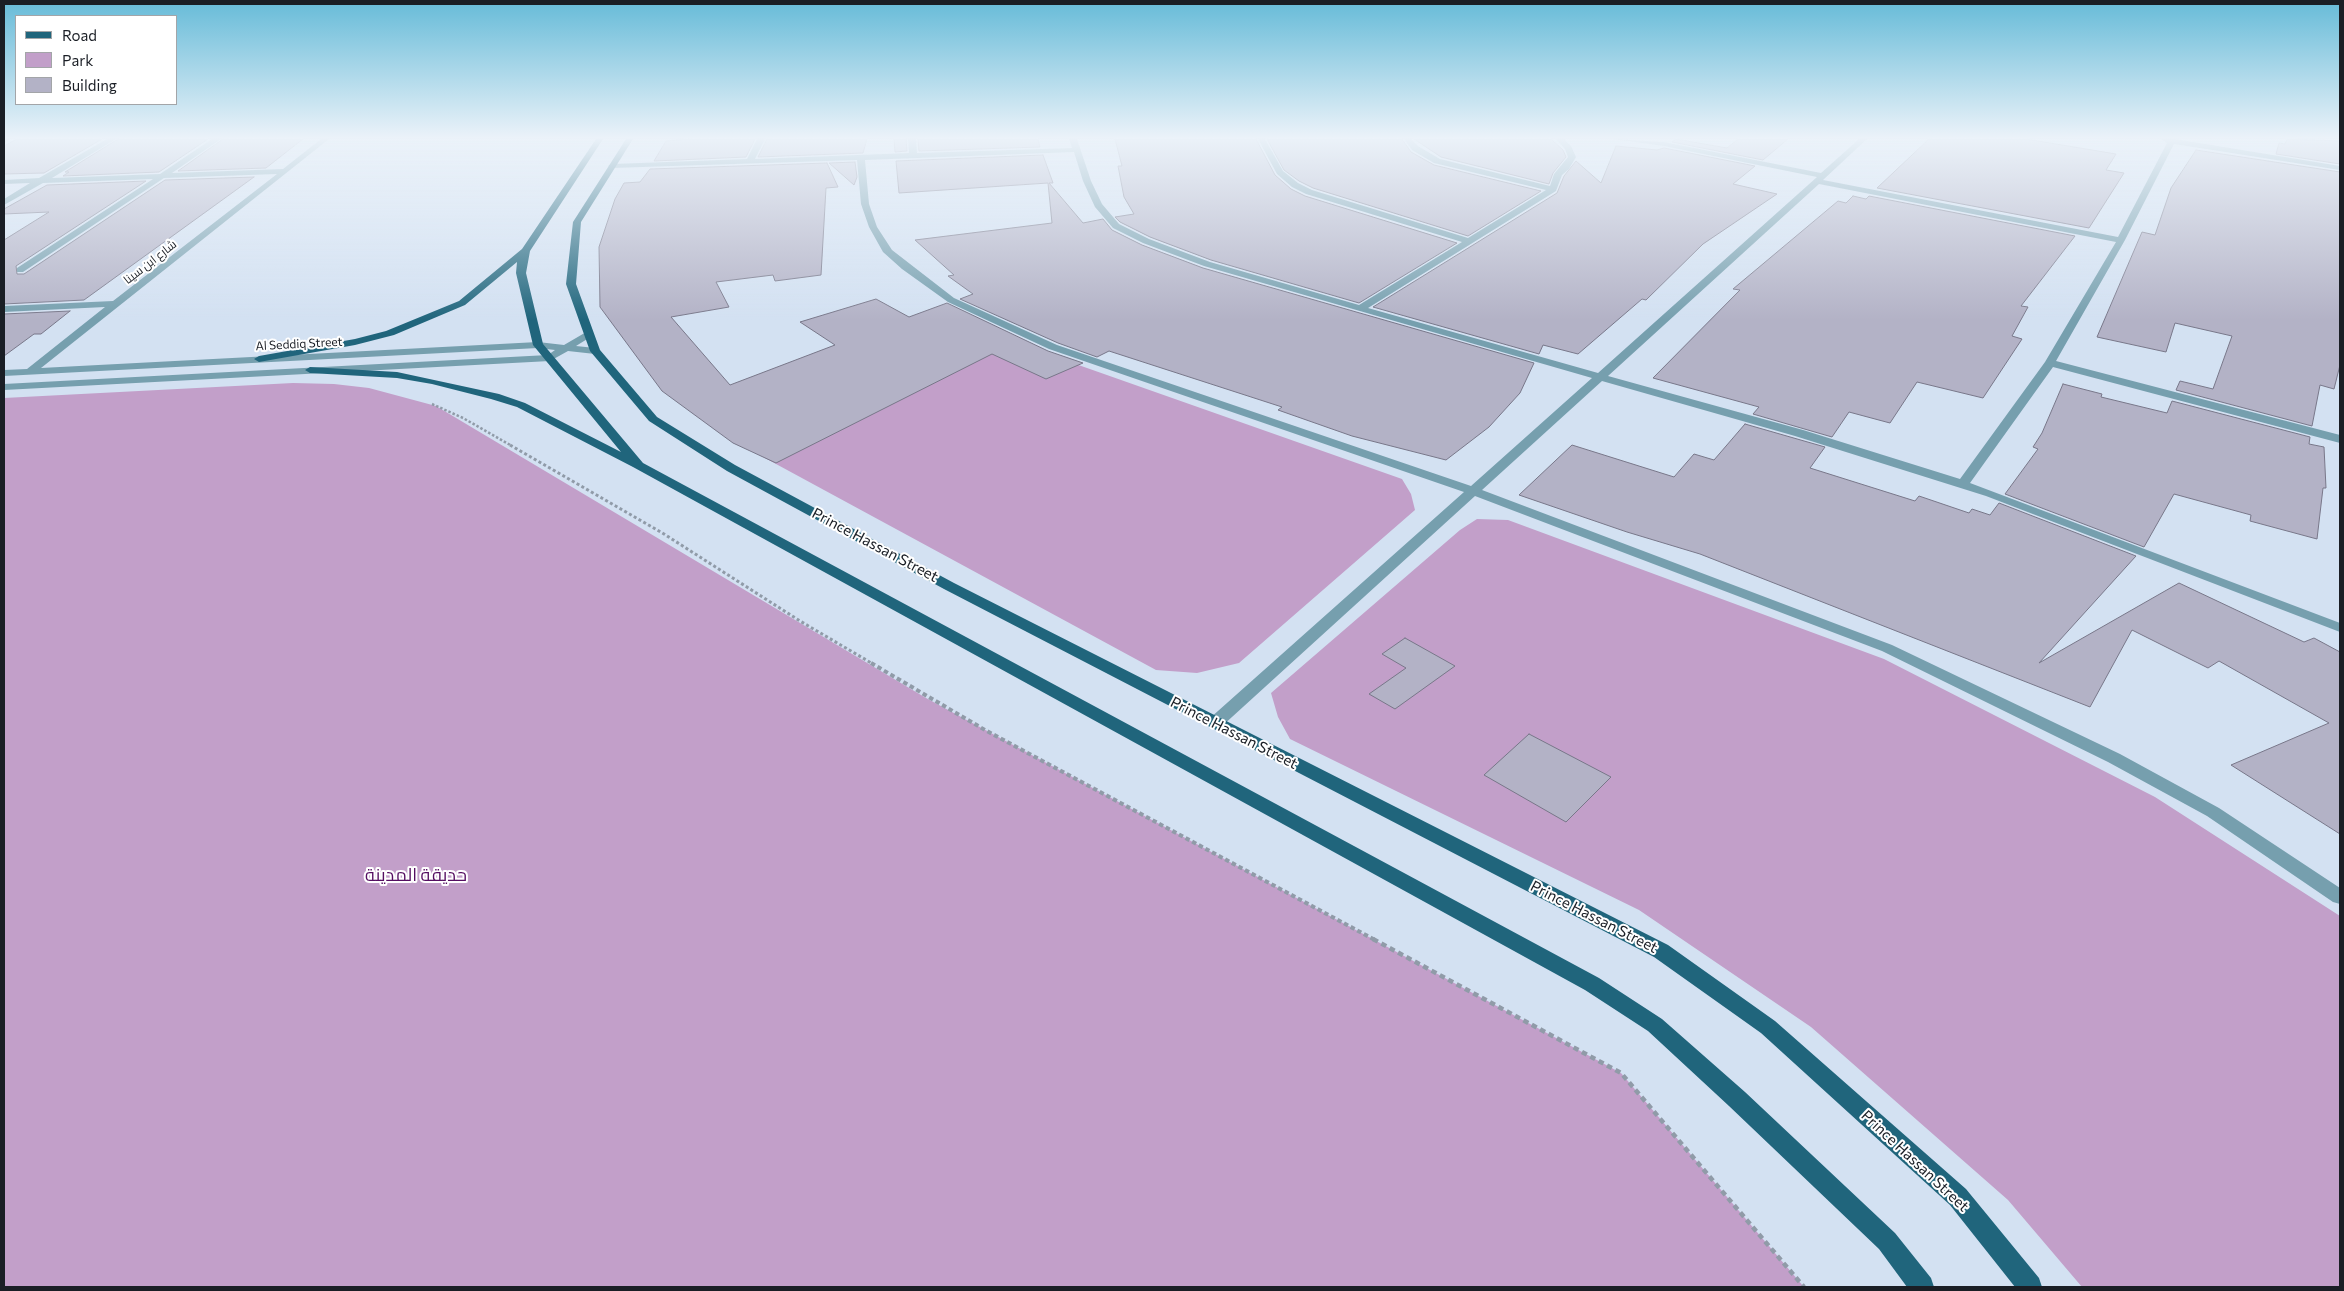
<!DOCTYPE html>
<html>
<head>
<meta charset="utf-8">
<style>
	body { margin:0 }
	#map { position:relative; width:2344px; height:1291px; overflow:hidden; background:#d3e1f2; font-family:Commissioner,sans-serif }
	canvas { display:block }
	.frame { position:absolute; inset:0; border:5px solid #1a1e25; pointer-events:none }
	.legend { position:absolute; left:15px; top:15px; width:162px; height:90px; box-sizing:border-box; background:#fff; border:1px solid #a3a5a8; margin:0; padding:6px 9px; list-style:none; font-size:15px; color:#1a1e25 }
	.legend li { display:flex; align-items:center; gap:10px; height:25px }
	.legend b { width:25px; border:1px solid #a3a5a8 }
</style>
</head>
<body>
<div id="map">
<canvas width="2344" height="1291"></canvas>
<div class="frame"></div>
<ul class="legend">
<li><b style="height:6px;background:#20657c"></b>Road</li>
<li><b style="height:14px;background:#c29fc9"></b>Park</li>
<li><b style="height:14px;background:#b3b2c6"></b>Building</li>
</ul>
</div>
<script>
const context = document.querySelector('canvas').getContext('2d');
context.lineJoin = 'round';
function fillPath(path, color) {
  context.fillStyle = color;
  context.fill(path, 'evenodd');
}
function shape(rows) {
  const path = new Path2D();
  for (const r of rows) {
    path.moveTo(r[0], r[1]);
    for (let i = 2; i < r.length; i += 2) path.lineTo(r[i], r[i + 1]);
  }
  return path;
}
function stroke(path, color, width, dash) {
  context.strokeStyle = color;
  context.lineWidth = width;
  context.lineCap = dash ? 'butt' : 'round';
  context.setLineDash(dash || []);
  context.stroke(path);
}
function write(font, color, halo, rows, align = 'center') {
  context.font = font + ' Commissioner,Cairo,sans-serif';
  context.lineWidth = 4;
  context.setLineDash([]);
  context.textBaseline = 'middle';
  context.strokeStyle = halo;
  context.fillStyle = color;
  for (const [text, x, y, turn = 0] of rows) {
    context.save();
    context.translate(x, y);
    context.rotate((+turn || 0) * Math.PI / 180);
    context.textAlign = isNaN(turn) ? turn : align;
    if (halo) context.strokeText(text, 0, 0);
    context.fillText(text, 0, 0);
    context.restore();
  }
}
fillPath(shape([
	[982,331,1402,479,1411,494,1415,510,1239,663,1197,673,1156,670,741,445],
	[293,383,334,384,369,388,436,406,926,698,1621,1073,1804,1287,4,1287,4,398],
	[1477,519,1508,520,1884,659,2155,797,2340,916,2340,1287,2082,1287,2008,1200,1811,1027,1639,910,1290,739,1278,717,1271,693,1460,530]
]), '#c29fc9');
const building = shape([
	[17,139,102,139,44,173,4,174,4,146,17,139],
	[118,139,208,139,159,172,63,176,69,172,65,172,118,139],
	[223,139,303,139,266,168,178,171,223,139],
	[688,139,755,139,746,157,654,161,666,141,688,139],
	[767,139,867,139,863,153,758,157,767,139],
	[894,139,906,139,907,151,895,152,894,139],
	[918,139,1038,139,1040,147,919,151,918,139],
	[1115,139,1256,139,1275,175,1291,189,1305,196,1457,243,1359,303,1211,260,1150,237,1120,222,1115,217,1134,214,1124,197,1118,166,1122,166,1115,139],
	[1267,139,1402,139,1411,152,1434,165,1541,191,1468,236,1313,188,1299,181,1284,170,1267,139],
	[1414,139,1551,139,1563,150,1566,157,1553,173,1549,184,1441,157,1414,139],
	[1676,139,1727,148,1738,139,1788,139,1763,160,1672,142,1676,139],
	[1929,139,2026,139,2116,154,2106,170,2124,173,2089,228,1877,188,1929,139],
	[2287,139,2340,141,2340,164,2276,154,2279,143,2285,144,2287,139],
	[1616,146,1657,150,1664,148,1755,166,1733,184,1777,194,1703,244,1646,300,1642,299,1578,354,1543,345,1539,354,1373,307,1557,193,1564,176,1576,161,1601,183,1616,146],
	[2196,150,2340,172,2340,365,2334,389,2320,385,2312,426,2176,390,2180,381,2213,389,2232,336,2175,323,2166,352,2097,337,2142,232,2155,235,2171,188,2196,150],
	[1043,155,1053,183,1049,183,1083,223,1103,219,1112,230,1142,245,1203,268,1534,363,1520,393,1489,427,1446,460,1352,436,1278,410,1282,407,1109,351,1097,357,1058,343,960,299,973,294,948,276,954,275,915,240,1052,223,1048,183,899,193,896,161,1043,155],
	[855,162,857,177,854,185,829,163,855,162],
	[827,163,838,187,826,188,821,275,775,281,773,275,716,282,729,307,671,317,730,385,835,345,800,322,876,299,909,317,947,303,1048,351,1083,363,1046,379,992,354,776,463,733,443,662,391,600,307,599,247,615,199,624,183,640,182,650,169,827,163],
	[254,177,84,300,4,304,4,240,49,212,4,214,4,209,47,185,146,181,16,266,17,274,24,274,165,180,254,177],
	[1853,196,1866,199,1869,196,2075,236,2021,306,2028,307,2012,336,2022,339,1983,398,1917,382,1890,423,1849,412,1832,437,1753,414,1759,407,1653,378,1740,290,1733,289,1838,201,1846,203,1853,196],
	[70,311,41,334,34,334,4,356,4,314,70,311],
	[2063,384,2102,394,2101,397,2167,413,2172,401,2310,437,2309,444,2324,447,2326,488,2323,488,2317,539,2250,521,2251,515,2174,494,2144,547,2005,494,2038,449,2033,447,2042,433,2063,384],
	[1745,424,1825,447,1810,468,1915,501,1919,496,1969,513,1972,509,1990,515,1999,503,2136,556,2039,663,2179,583,2304,642,2314,638,2340,652,2340,834,2231,765,2329,723,2219,661,2208,668,2132,630,2090,707,1700,554,1627,532,1519,495,1572,445,1674,477,1694,454,1714,460,1745,424],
	[1405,638,1455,666,1395,709,1369,694,1406,668,1382,654,1405,638],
	[1529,734,1611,777,1566,822,1484,775,1529,734]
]);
fillPath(building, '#b3b2c6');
stroke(building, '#787789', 1);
stroke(shape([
	[432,404,463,418,512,446]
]), '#909ba8', 2.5, [2.5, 2]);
stroke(shape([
	[510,445,664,534,800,621,873,664]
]), '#909ba8', 3, [3, 2.5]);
stroke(shape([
	[871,663,985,730,1375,940]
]), '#909ba8', 4, [4.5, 3]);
stroke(shape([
	[1373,939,1621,1073,1804,1287]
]), '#909ba8', 4.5, [5.5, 4]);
fillPath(shape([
	[4,139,10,139,4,143,4,139],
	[107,139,116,139,52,178,160,174,212,139,221,139,172,173,283,169,321,139,329,139,41,368,538,342,564,345,588,331,593,334,592,336,576,346,595,348,600,351,595,354,568,351,550,361,4,390,4,384,548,355,555,350,538,348,4,376,4,370,27,369,105,307,4,312,4,306,113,301,277,174,164,178,23,272,17,272,17,268,153,179,43,183,4,205,4,199,30,183,4,184,4,180,39,178,107,139],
	[757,139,765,139,755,159,909,153,908,139,916,139,917,153,1072,148,1069,139,1077,139,1091,181,1102,204,1119,224,1149,239,1210,262,1359,305,1462,242,1306,194,1292,187,1277,174,1258,139,1265,139,1283,171,1298,183,1312,190,1468,238,1546,190,1434,163,1412,150,1404,139,1411,139,1418,146,1440,159,1550,186,1554,174,1568,157,1565,149,1556,139,1564,139,1571,146,1576,157,1569,169,1562,175,1556,191,1368,308,1598,373,1817,177,1664,146,1612,139,1664,142,1821,173,1859,139,1867,139,1823,180,2118,237,2167,143,2161,139,2175,139,2340,166,2340,170,2174,144,2125,240,2056,361,2340,435,2340,443,2053,367,1970,483,2340,623,2340,632,1986,496,1795,436,1602,381,1482,490,1892,645,2120,754,2219,808,2340,888,2340,904,2333,902,2207,816,2108,762,1882,651,1475,496,1221,727,1209,727,1207,723,1209,719,1464,492,1049,349,948,302,902,269,883,252,869,227,861,204,857,160,612,168,608,166,612,164,747,159,757,139],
	[1074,152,1083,181,1095,207,1113,228,1143,243,1204,266,1592,378,1471,486,1057,345,954,298,892,250,877,227,869,204,865,160,1074,152],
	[1819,184,2116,242,2045,362,1960,479,1803,430,1608,376,1819,184]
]), '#769fae');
fillPath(shape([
	[596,139,603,139,530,251,526,273,543,344,643,463,1599,978,1662,1019,1745,1092,1895,1233,1931,1278,1934,1287,1907,1287,1879,1249,1729,1106,1648,1031,1585,990,633,467,517,407,491,399,432,384,397,378,310,373,305,370,310,367,397,372,499,394,525,403,621,452,533,345,516,273,517,262,465,305,394,335,355,345,259,362,254,359,259,356,355,339,386,331,459,301,522,249,596,139],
	[626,139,633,139,581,222,576,284,600,350,657,417,735,465,954,583,1668,945,1775,1021,1966,1189,2039,1278,2042,1287,2015,1287,1950,1205,1761,1033,1654,957,944,589,727,471,649,421,590,351,566,284,573,222,626,139]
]), '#20657c');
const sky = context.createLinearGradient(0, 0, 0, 320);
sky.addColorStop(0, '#66bbd8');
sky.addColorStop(0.43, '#ebf2f9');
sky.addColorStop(1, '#ebf2f900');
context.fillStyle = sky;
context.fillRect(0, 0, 2344, 320);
write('12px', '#1a1e25', '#fff', [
	["شارع ابن سينا",150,262,-38],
	["Al Seddiq Street",299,344,-3]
]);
write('15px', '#1a1e25', '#fff', [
	["Prince Hassan Street",875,545,28],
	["Prince Hassan Street",1234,733,27],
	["Prince Hassan Street",1594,917,27],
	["Prince Hassan Street",1915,1161,43]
]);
write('18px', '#540e61', '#fff', [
	["حديقة المدينة",416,875]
]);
</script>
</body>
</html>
